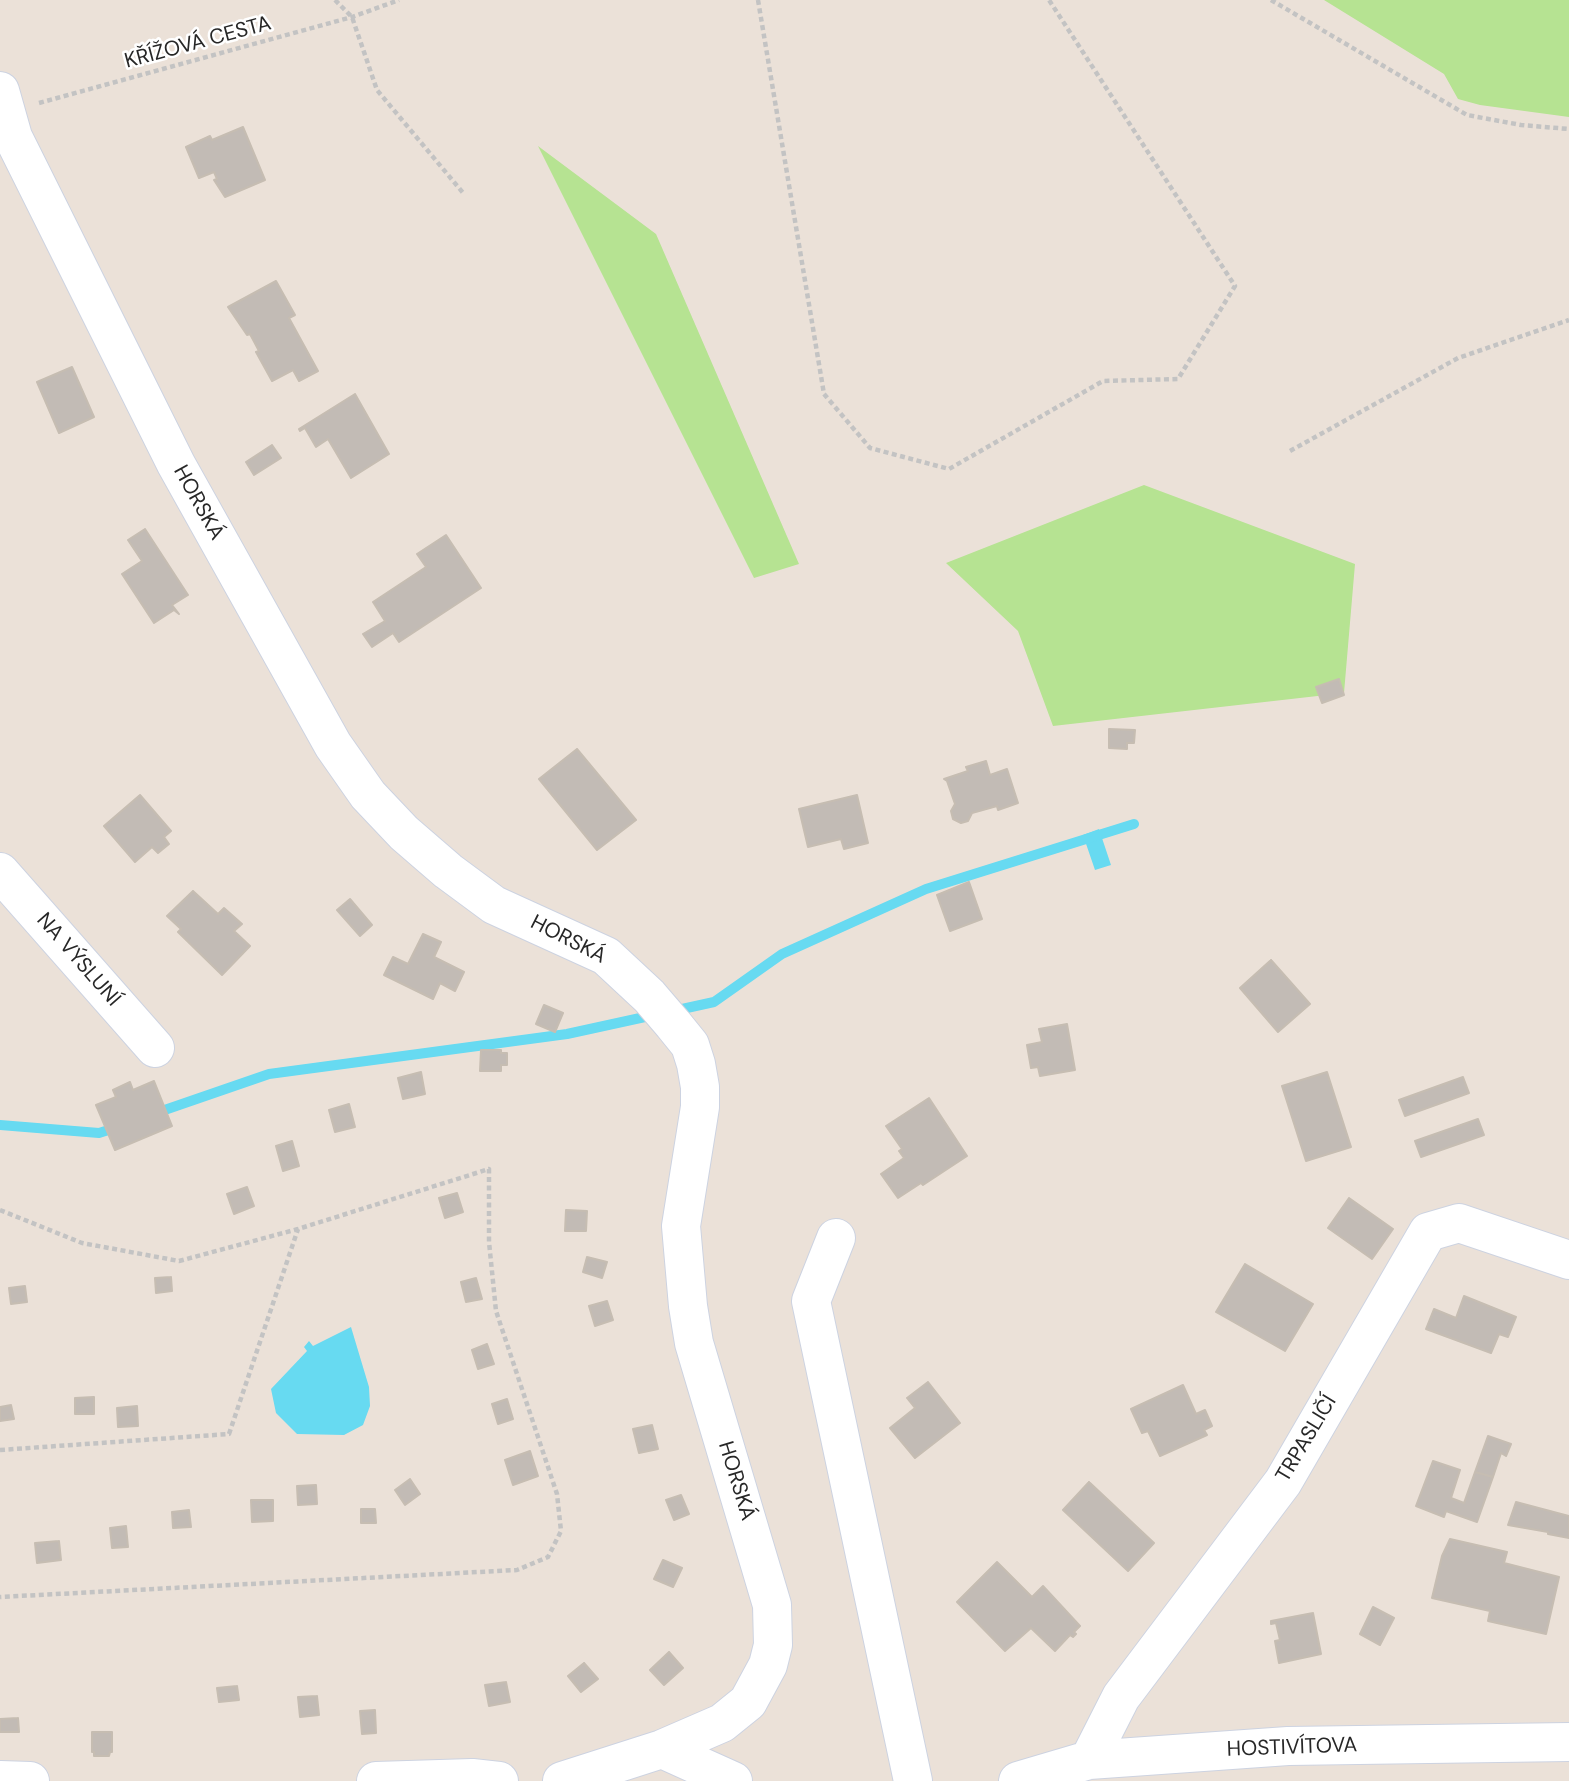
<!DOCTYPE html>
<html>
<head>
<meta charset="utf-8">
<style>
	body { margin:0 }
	canvas { display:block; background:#ebe1d8 }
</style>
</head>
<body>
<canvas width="1569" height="1781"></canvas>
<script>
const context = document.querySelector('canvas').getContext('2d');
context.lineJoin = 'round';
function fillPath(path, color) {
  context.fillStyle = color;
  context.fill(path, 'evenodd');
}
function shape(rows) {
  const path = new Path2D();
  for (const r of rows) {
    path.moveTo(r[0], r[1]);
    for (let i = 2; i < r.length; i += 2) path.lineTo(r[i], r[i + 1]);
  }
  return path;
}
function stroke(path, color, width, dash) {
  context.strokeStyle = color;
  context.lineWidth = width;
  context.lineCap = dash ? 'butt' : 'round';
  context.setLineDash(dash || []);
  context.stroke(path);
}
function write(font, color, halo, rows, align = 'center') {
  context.font = font + ' "DM Sans",sans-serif';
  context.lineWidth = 5;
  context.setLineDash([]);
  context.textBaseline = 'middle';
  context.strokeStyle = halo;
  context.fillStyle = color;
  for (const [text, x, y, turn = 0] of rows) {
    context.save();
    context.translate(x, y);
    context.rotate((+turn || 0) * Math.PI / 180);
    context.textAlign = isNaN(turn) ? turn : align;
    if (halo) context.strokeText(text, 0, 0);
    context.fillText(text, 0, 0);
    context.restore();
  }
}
fillPath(shape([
	[1324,0,1569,0,1569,117,1480,105,1458,99,1444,74],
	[538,146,656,234,799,564,754,578],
	[1144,485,1355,564,1344,693,1053,726,1018,631,946,563]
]), '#b6e392');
fillPath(shape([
	[1099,829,1111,865,1095,870,1083,835],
	[351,1327,369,1387,370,1406,363,1425,344,1435,297,1434,276,1413,271,1389,307,1351,304,1347,309,1341,313,1346]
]), '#67daf1');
stroke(shape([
	[673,1011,714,1002,782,954,926,889,1134,824],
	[153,1114,269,1074,567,1034,654,1015],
	[0,1125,99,1133,118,1127]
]), '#67daf1', 10);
const building = shape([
	[243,127,265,180,225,197,214,180,217,179,214,172,199,178,186,147,210,136,212,140,243,127],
	[276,281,295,315,289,318,318,371,299,381,293,370,272,381,256,352,259,351,250,334,247,335,228,307,276,281],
	[72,367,94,417,59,433,37,382,72,367],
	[355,394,389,454,351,478,328,439,316,447,305,428,300,431,299,429,355,394],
	[272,445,281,458,254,475,246,462,272,445],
	[145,529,188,595,172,605,179,614,174,610,154,623,122,574,142,561,128,540,145,529],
	[446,535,481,588,399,642,393,633,372,647,363,634,385,621,373,602,426,567,417,554,446,535],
	[1339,679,1344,695,1322,703,1316,687,1339,679],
	[1109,729,1135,730,1134,743,1127,743,1127,749,1109,748,1109,729],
	[577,749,636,820,597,850,539,779,577,749],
	[986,761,990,775,1007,769,1018,803,998,810,997,806,972,813,968,821,961,823,953,819,951,811,955,804,947,781,944,779,968,771,966,767,986,761],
	[140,795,171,831,164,837,169,844,158,853,152,847,135,862,104,826,140,795],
	[857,795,868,843,844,849,841,839,808,847,799,809,857,795],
	[969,882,982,919,950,931,937,895,969,882],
	[193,891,218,914,224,908,242,924,234,931,250,946,222,975,178,932,181,929,167,916,193,891],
	[350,899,372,925,360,936,337,910,350,899],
	[423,934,441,942,434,957,464,972,455,991,440,983,433,999,384,975,393,957,408,964,423,934],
	[1271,960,1310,1004,1278,1032,1240,988,1271,960],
	[544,1005,563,1013,555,1032,536,1024,544,1005],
	[1067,1024,1075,1070,1040,1076,1038,1067,1031,1068,1027,1045,1042,1042,1039,1029,1067,1024],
	[481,1050,501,1050,501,1053,507,1053,507,1065,501,1065,501,1071,480,1071,481,1050],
	[421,1072,425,1094,403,1099,398,1078,421,1072],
	[1327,1072,1351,1147,1306,1161,1282,1086,1327,1072],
	[1463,1077,1469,1093,1405,1116,1399,1100,1463,1077],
	[154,1081,172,1126,115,1150,96,1105,116,1097,113,1090,130,1082,133,1090,154,1081],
	[929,1098,967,1156,923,1185,921,1183,898,1198,881,1174,904,1158,899,1151,902,1149,886,1126,929,1098],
	[349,1104,355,1127,335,1132,329,1110,349,1104],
	[1478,1119,1484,1135,1421,1157,1415,1141,1478,1119],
	[292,1141,299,1166,283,1171,276,1146,292,1141],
	[247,1187,254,1206,234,1214,227,1194,247,1187],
	[457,1193,463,1212,445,1218,439,1198,457,1193],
	[1349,1198,1393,1229,1372,1259,1328,1228,1349,1198],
	[566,1210,587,1211,586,1231,565,1231,566,1210],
	[587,1257,607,1262,602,1278,583,1272,587,1257],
	[1245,1264,1313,1304,1285,1351,1216,1312,1245,1264],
	[171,1277,172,1291,156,1293,155,1278,171,1277],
	[476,1278,482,1299,466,1302,461,1282,476,1278],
	[25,1286,27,1302,11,1304,9,1288,25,1286],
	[1464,1296,1516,1317,1508,1337,1499,1334,1491,1353,1426,1329,1434,1309,1456,1318,1464,1296],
	[607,1301,613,1320,595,1326,589,1306,607,1301],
	[487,1344,494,1364,478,1369,472,1350,487,1344],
	[928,1382,960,1423,915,1458,890,1428,915,1408,907,1398,928,1382],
	[1183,1385,1196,1414,1205,1410,1212,1426,1204,1430,1207,1435,1160,1456,1148,1431,1142,1433,1131,1409,1183,1385],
	[94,1397,94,1414,75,1414,75,1398,94,1397],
	[507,1399,513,1419,498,1424,492,1404,507,1399],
	[11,1405,14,1419,0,1421,0,1407,11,1405],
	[137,1406,138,1426,118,1427,117,1408,137,1406],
	[652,1425,658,1449,639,1453,633,1429,652,1425],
	[1488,1436,1511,1444,1506,1456,1501,1453,1493,1477,1475,1472,1488,1436],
	[530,1451,538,1476,513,1485,505,1460,530,1451],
	[1433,1461,1460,1470,1451,1498,1464,1503,1475,1472,1493,1477,1477,1522,1446,1511,1444,1517,1416,1506,1433,1461],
	[410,1479,420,1494,405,1505,395,1490,410,1479],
	[1089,1482,1154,1543,1128,1571,1063,1510,1089,1482],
	[316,1485,317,1504,298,1505,297,1486,316,1485],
	[681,1495,689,1514,674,1520,666,1500,681,1495],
	[251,1500,273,1500,273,1521,252,1522,251,1500],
	[1516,1502,1569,1516,1569,1538,1548,1534,1548,1532,1508,1525,1516,1502],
	[361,1509,375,1509,376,1523,361,1523,361,1509],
	[189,1510,191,1527,173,1528,172,1512,189,1510],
	[126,1526,128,1547,112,1548,110,1528,126,1526],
	[1450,1539,1507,1552,1504,1563,1559,1577,1546,1634,1488,1621,1490,1611,1432,1598,1442,1556,1450,1539],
	[59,1541,61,1560,37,1563,35,1543,59,1541],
	[663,1560,682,1568,673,1587,654,1579,663,1560],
	[997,1562,1032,1597,1043,1586,1080,1626,1074,1632,1076,1634,1073,1637,1070,1635,1055,1651,1031,1628,1005,1651,957,1602,997,1562],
	[1373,1607,1394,1618,1380,1645,1360,1634,1373,1607],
	[1313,1613,1321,1654,1279,1663,1275,1641,1280,1640,1276,1623,1271,1624,1271,1621,1313,1613],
	[669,1652,683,1668,664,1685,650,1670,669,1652],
	[584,1663,598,1679,581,1692,568,1676,584,1663],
	[506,1682,510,1702,489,1706,485,1685,506,1682],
	[237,1686,239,1700,219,1702,217,1688,237,1686],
	[317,1696,319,1715,300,1717,298,1697,317,1696],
	[375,1710,376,1733,362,1734,360,1711,375,1710],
	[18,1718,19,1732,0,1732,0,1719,18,1718],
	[92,1732,112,1732,112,1752,110,1752,109,1756,94,1756,94,1752,92,1752,92,1732]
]);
fillPath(building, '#c2bbb5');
stroke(building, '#c6bdb2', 2);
const minor = shape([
	[0,91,13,137,176,464,333,745,368,795,404,833,448,871,494,905,606,956,649,996,673,1024,690,1045,696,1064,700,1087,700,1107,681,1226,688,1306,694,1343,772,1605,773,1645,768,1665,748,1702,722,1723,662,1749,562,1781],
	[0,872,155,1048],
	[836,1238,811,1301,913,1781],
	[662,1749,733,1781],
	[1089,1760,1121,1697,1283,1482,1428,1232,1459,1223,1569,1260],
	[0,1780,30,1781],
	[376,1781,472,1778,499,1781],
	[1018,1781,1089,1760,1288,1746,1569,1742]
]);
stroke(minor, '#cdd3e1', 40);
stroke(shape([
	[335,0,352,17,377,90,464,194],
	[758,0,824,394,870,448,949,469,1103,381,1178,379,1235,286,1049,0],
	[1271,0,1467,115,1521,125,1569,129],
	[39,103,352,17,399,0],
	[1290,451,1458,358,1569,320],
	[0,1210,82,1243,179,1261,298,1229,489,1169,489,1242,496,1311,557,1494,561,1531,548,1557,517,1570,0,1597],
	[0,1450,229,1434,298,1229]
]), '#c3c3c3', 4.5, [5, 3.5]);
stroke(minor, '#fff', 38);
write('21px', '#272727', '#fff', [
	["KŘÍŽOVÁ CESTA",198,43,-15],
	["HORSKÁ",198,503,61],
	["HORSKÁ",568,940,27],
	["NA VÝSLUNÍ",78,960,49],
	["TRPASLIČÍ",1307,1439,-59],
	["HORSKÁ",736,1481,73],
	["HOSTIVÍTOVA",1292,1748,-2]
]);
</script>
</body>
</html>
